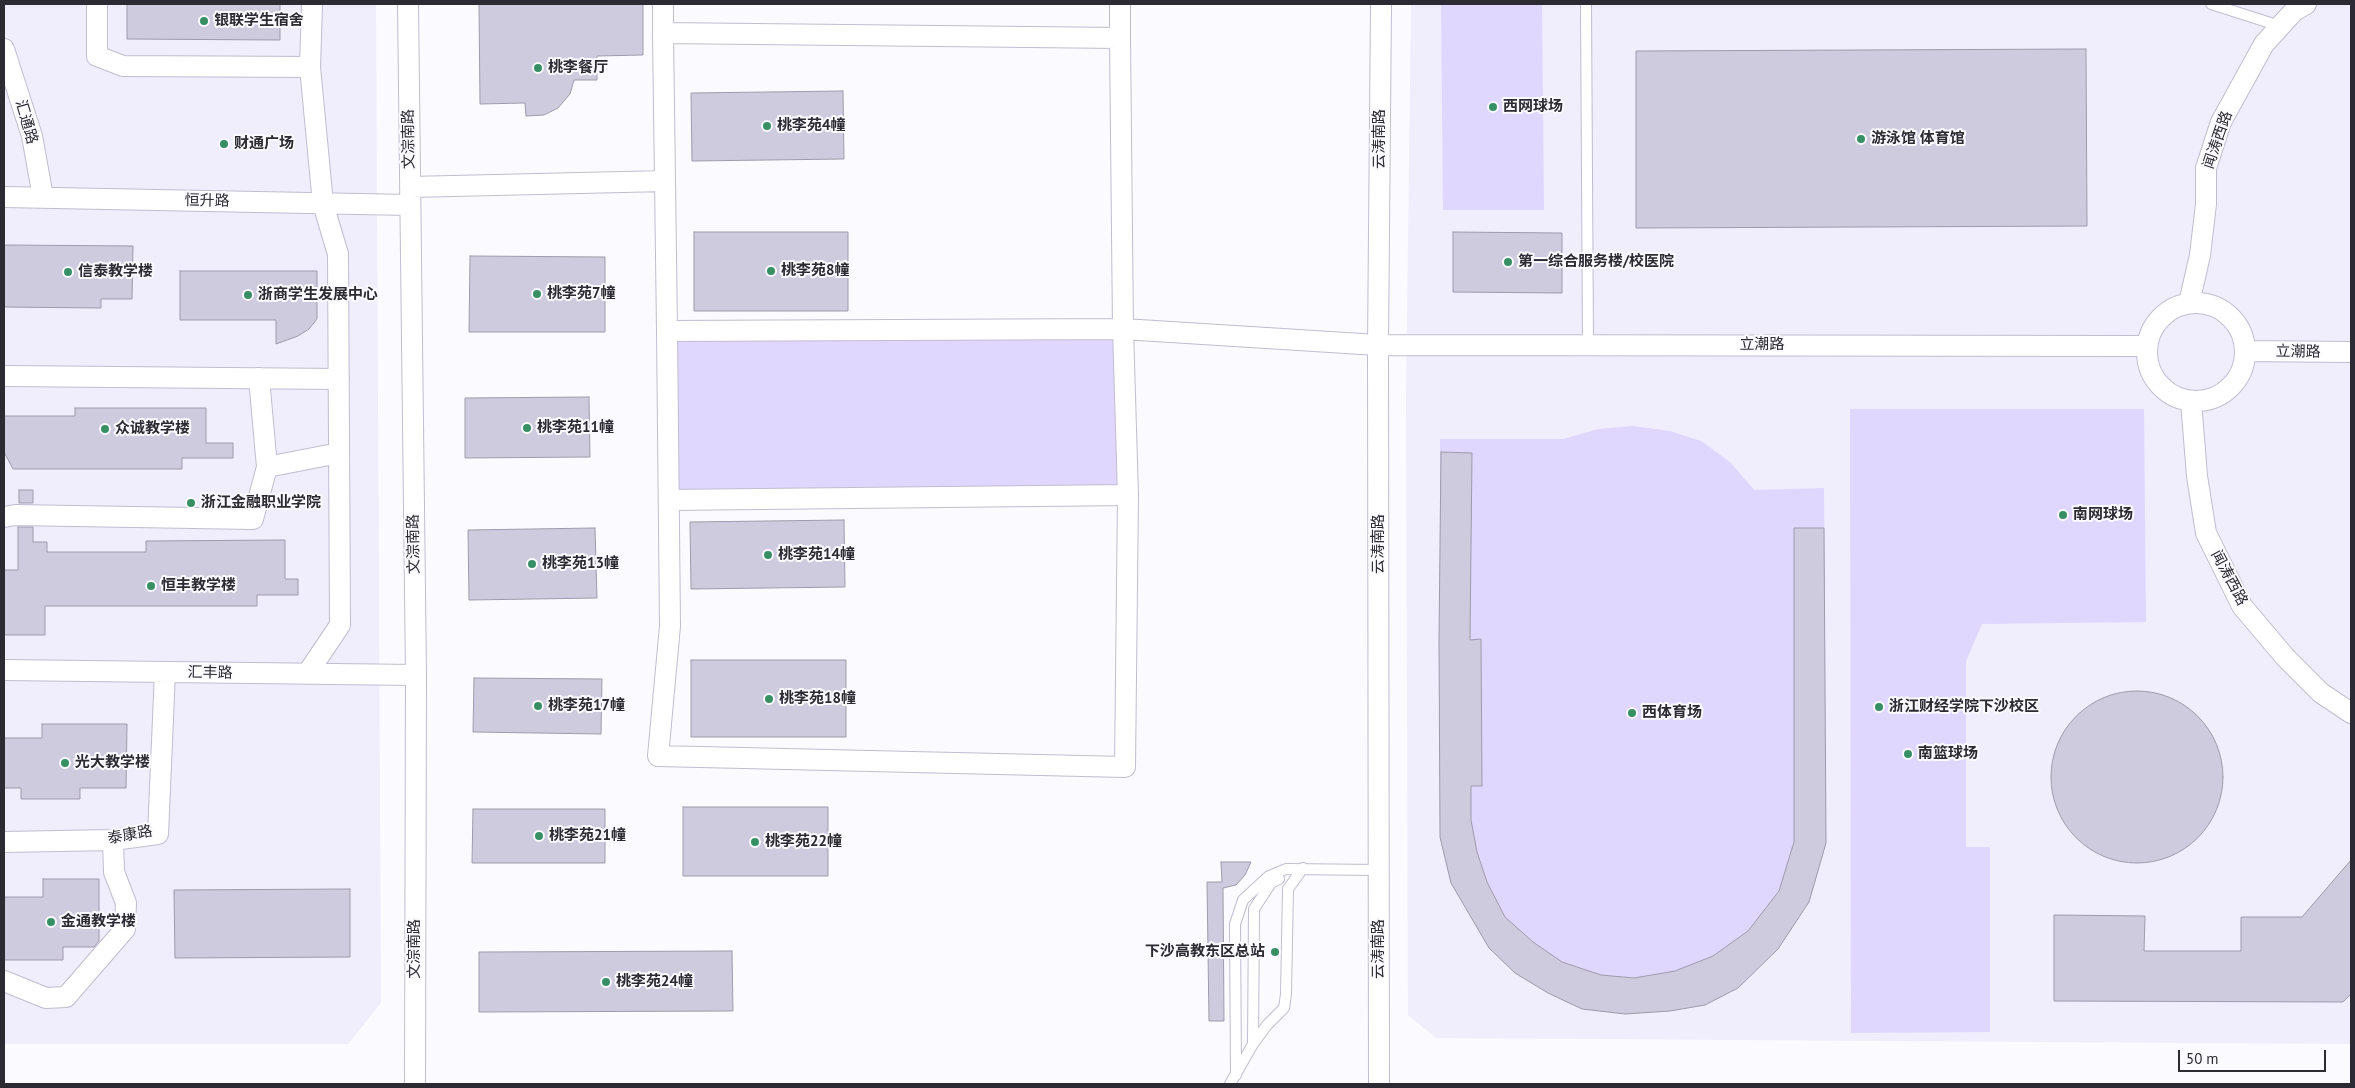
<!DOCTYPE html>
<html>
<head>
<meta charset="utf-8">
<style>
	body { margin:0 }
	#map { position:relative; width:2355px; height:1088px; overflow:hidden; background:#fbfafe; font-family:"PT Sans",sans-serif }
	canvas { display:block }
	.frame { position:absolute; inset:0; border:5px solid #2c2a32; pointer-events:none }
	.scale { position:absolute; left:2178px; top:1050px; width:148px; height:22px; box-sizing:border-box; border:2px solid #2c2a32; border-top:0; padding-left:6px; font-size:15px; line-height:18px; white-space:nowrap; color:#2c2a32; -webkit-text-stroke:4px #fbfafe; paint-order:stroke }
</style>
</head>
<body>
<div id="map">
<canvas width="2355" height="1088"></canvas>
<div class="frame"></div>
<div class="scale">50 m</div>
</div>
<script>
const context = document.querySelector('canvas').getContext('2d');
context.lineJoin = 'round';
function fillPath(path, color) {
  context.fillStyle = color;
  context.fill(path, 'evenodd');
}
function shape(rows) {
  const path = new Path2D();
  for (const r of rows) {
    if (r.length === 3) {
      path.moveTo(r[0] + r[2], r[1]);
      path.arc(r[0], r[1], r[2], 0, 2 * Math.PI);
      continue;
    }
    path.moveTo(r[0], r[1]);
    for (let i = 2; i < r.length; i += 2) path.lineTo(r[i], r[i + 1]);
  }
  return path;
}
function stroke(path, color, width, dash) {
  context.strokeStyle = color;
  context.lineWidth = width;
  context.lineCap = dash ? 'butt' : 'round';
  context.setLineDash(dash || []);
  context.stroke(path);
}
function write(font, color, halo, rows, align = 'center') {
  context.font = font + ' "PT Sans","Noto Sans SC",sans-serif';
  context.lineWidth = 4;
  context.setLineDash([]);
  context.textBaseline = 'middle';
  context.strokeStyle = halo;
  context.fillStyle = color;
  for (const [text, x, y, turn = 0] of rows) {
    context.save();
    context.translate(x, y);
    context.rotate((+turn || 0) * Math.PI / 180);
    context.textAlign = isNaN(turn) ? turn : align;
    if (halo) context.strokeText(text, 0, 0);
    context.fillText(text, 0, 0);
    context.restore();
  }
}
fillPath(shape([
	[4,4,376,4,381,1003,348,1044,4,1044],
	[1411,4,2351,4,2351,1044,1436,1038,1408,1015,1406,399]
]), '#f0edfd');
fillPath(shape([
	[1441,4,1542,4,1544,210,1443,210],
	[1116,334,1117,486,678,490,676,338],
	[1850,409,2144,409,2146,622,1982,624,1966,661,1966,847,1990,847,1990,1032,1851,1033],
	[1632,426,1670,431,1701,441,1730,462,1754,490,1824,488,1826,843,1809,902,1705,1005,1670,1011,1625,1014,1582,1009,1548,993,1515,973,1489,948,1451,883,1440,837,1440,439,1563,439,1598,429]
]), '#e0d7fe');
const building = shape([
	[127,4,280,4,280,40,127,39,127,4],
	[479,4,643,4,643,55,597,56,597,80,574,80,570,94,558,108,544,115,526,116,525,103,480,104,479,4],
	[2086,49,2087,226,1636,228,1636,51,2086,49],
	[843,91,844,159,692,161,691,93,843,91],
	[694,232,848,232,848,311,694,311,694,232],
	[1453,232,1562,233,1562,293,1453,292,1453,232],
	[4,245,133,246,132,299,101,299,101,308,4,307,4,245],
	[470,256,605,257,605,332,469,332,470,256],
	[180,271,317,271,317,319,309,329,298,336,276,344,276,320,180,320,180,271],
	[589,397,590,457,465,458,465,398,589,397],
	[75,408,206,408,206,443,233,443,233,458,182,458,182,469,13,469,4,452,4,416,75,416,75,408],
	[1441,452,1472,453,1470,640,1481,639,1482,786,1471,786,1471,820,1477,852,1487,882,1505,917,1533,942,1562,962,1601,975,1634,978,1675,971,1713,956,1748,931,1779,891,1794,842,1794,528,1824,528,1826,843,1809,902,1778,949,1738,988,1705,1005,1670,1011,1625,1014,1582,1009,1548,993,1515,973,1489,948,1451,883,1440,837,1439,640,1441,452],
	[19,490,33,490,33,503,19,503,19,490],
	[844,520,845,587,691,589,690,522,844,520],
	[18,527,33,527,33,542,47,542,47,552,146,552,146,541,285,540,285,579,298,579,298,595,257,595,257,606,45,606,45,635,4,635,4,570,18,570,18,527],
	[595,528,597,598,469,600,468,530,595,528],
	[691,660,846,660,846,737,691,737,691,660],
	[474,678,602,679,601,734,473,732,474,678],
	[2137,777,86],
	[42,724,127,724,126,788,80,788,80,799,21,799,21,788,4,788,4,738,42,738,42,724],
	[683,807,828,807,828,876,683,876,683,807],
	[473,809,605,809,605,863,472,863,473,809],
	[2351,860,2351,994,2343,1002,2054,1001,2054,915,2145,916,2144,951,2241,951,2241,917,2302,917,2351,860],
	[1221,862,1251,862,1245,875,1236,885,1223,888,1224,1021,1209,1021,1207,882,1222,882,1221,862],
	[43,879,99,879,99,941,94,947,63,947,63,960,4,960,4,897,43,897,43,879],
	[350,889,350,957,175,958,174,890,350,889],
	[732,951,733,1011,479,1012,479,952,732,951]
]);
fillPath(building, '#cfcbde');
stroke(building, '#9f9bad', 1);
const service = shape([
	[1586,4,1588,345],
	[2211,4,2280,26],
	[1253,1044,1267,1025,1284,1008,1286,994,1288,889,1303,868],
	[1236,1075,1235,924,1243,900,1269,876,1286,869,1379,870],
	[1230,1084,1253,1044,1254,909,1271,883,1279,879]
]);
const minor = shape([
	[97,4,97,56,123,66,310,67],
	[408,4,416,675,415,1084],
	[663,4,663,33],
	[1120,4,1120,38],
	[4,49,32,136,43,197],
	[410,187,665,181,663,33,1120,38,1123,329,667,331,665,181],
	[4,197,410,205],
	[2189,303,2200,255,2206,204,2206,168,2221,122,2264,44,2294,11,2306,4],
	[2196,352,49],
	[667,331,670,626,658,756,1125,767,1128,495,1123,329,1378,345,2146,346],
	[2245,351,2351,352],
	[4,376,339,379],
	[259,378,267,467],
	[2191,401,2197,476,2206,533,2242,606,2285,657,2321,693,2351,713],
	[669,500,1128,495],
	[4,517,15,515,253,519,267,467,339,453],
	[4,670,416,675],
	[307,674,340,625,338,254,323,204,310,67,312,4],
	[4,842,113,840,158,834,165,672],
	[4,981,46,998,66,997,125,929,126,903,114,872,113,840],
	[1379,1084,1378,345,1381,4]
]);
stroke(service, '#c1bdcf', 12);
stroke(minor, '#c1bdcf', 22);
stroke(service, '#fff', 10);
stroke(minor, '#fff', 20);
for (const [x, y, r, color] of [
	[204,21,5,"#378f64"],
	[538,68,5,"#378f64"],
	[1493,107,5,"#378f64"],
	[767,126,5,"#378f64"],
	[1861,139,5,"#378f64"],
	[224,144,5,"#378f64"],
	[1508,262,5,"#378f64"],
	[771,271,5,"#378f64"],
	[68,272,5,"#378f64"],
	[537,294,5,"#378f64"],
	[248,295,5,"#378f64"],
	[527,428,5,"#378f64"],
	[105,429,5,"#378f64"],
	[191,503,5,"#378f64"],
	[2063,515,5,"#378f64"],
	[768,555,5,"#378f64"],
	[532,564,5,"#378f64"],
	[151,586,5,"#378f64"],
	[769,699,5,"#378f64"],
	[538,706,5,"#378f64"],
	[1879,707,5,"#378f64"],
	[1632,713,5,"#378f64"],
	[1908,754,5,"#378f64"],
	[65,763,5,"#378f64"],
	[539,836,5,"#378f64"],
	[755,842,5,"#378f64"],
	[51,922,5,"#378f64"],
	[1275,952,5,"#378f64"],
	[606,982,5,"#378f64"]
]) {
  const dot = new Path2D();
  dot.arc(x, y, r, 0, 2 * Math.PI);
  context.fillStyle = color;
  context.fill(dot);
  stroke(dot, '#fbfafe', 2);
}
write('bold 15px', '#2c2a32', '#fbfafe', [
	["银联学生宿舍",214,21],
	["桃李餐厅",548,68],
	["西网球场",1503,107],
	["桃李苑4幢",777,126],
	["游泳馆 体育馆",1871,139],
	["财通广场",234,144],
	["第一综合服务楼/校医院",1518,262],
	["桃李苑8幢",781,271],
	["信泰教学楼",78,272],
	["桃李苑7幢",547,294],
	["浙商学生发展中心",258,295],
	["桃李苑11幢",537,428],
	["众诚教学楼",115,429],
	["浙江金融职业学院",201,503],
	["南网球场",2073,515],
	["桃李苑14幢",778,555],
	["桃李苑13幢",542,564],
	["恒丰教学楼",161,586],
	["桃李苑18幢",779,699],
	["桃李苑17幢",548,706],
	["浙江财经学院下沙校区",1889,707],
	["西体育场",1642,713],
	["南篮球场",1918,754],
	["光大教学楼",75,763],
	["桃李苑21幢",549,836],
	["桃李苑22幢",765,842],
	["金通教学楼",61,922],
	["下沙高教东区总站",1265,952,"right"],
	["桃李苑24幢",616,982]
], 'left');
write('15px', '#2c2a32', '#fbfafe', [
	["汇通路",26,122,74],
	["文淙南路",409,139,-91],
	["云涛南路",1380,139,-90],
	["闻涛西路",2218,140,-71],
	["恒升路",207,201,1],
	["立潮路",1762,345],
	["立潮路",2298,352,1],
	["文淙南路",414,544,-91],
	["云涛南路",1379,544,-90],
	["闻涛西路",2229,578,62],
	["汇丰路",210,673,1],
	["泰康路",130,835,-10],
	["文淙南路",415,949,-90],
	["云涛南路",1379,949,-90]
]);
</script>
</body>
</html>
